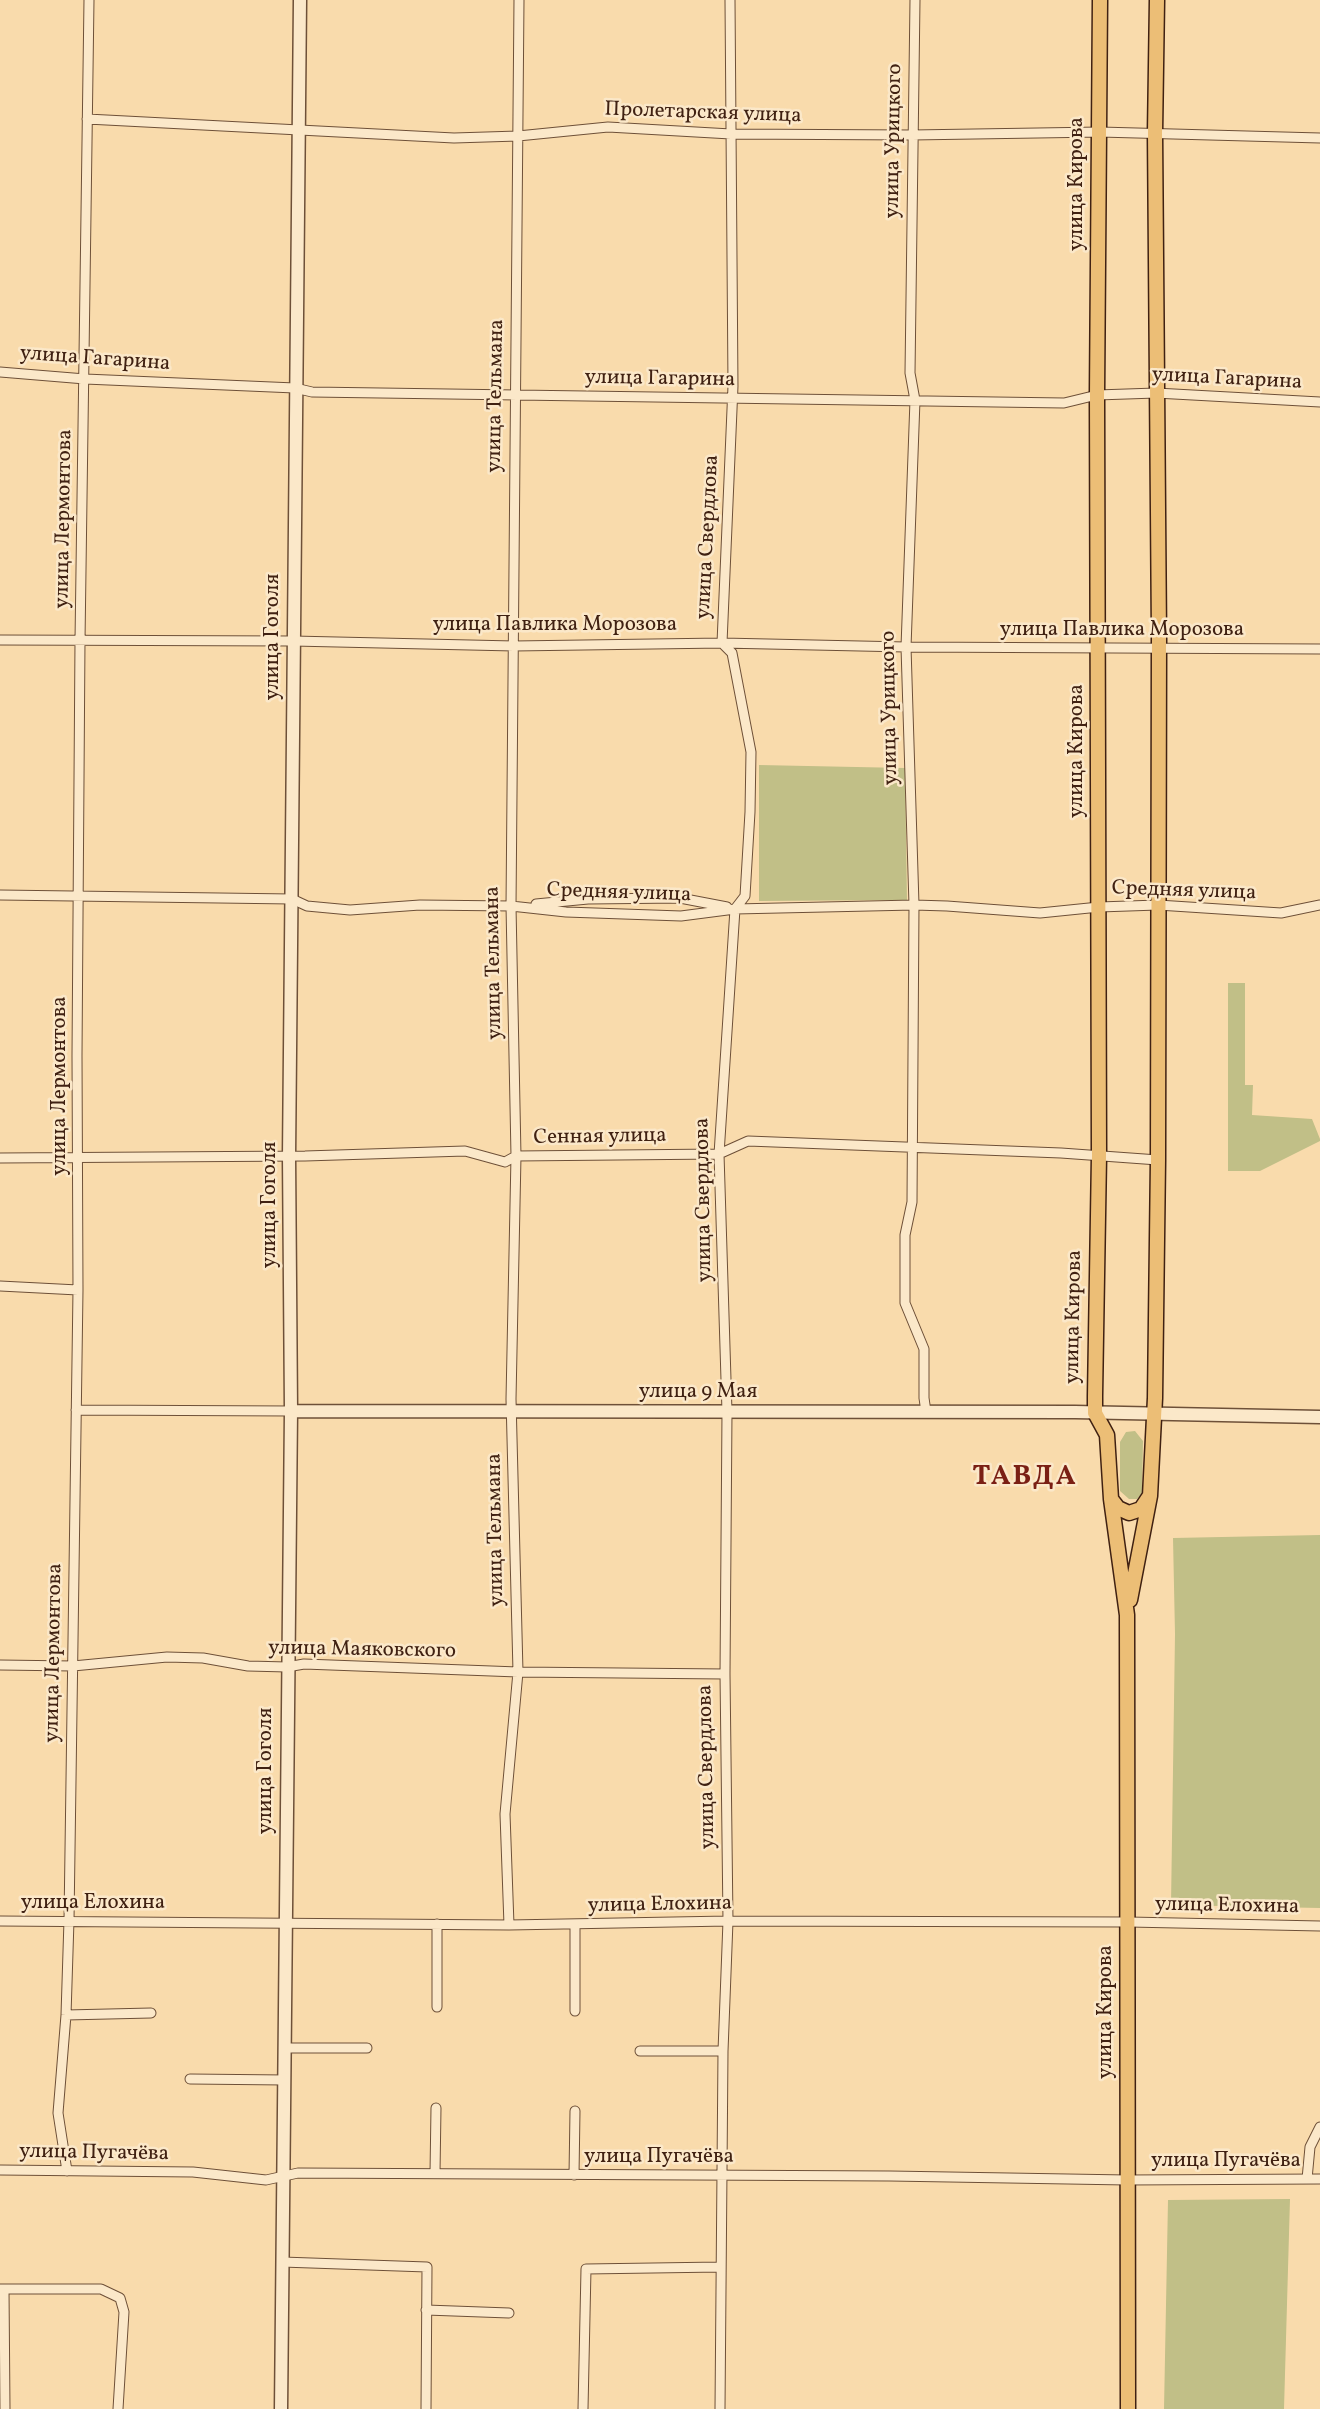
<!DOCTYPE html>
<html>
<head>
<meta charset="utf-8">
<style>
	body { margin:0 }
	canvas { display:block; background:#f9dbac }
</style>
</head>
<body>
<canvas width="1320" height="2409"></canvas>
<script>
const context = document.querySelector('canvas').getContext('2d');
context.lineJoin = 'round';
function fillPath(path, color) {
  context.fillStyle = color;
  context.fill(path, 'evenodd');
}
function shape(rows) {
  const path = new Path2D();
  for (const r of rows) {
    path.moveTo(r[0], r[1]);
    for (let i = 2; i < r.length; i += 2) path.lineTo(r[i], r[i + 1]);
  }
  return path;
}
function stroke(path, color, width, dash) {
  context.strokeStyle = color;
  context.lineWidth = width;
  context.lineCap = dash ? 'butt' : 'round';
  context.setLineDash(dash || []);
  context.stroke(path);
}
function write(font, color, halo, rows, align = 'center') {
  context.font = font + ' Vollkorn,serif';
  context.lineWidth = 5;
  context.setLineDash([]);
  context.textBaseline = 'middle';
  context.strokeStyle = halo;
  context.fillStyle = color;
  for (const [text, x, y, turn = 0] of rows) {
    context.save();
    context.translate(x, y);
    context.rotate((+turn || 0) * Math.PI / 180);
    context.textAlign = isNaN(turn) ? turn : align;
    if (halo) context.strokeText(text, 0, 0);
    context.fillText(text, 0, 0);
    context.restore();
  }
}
fillPath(shape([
	[759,765,905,768,907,900,759,901],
	[1228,983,1245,983,1245,1085,1253,1085,1252,1115,1312,1119,1320,1139,1320,1141,1260,1171,1228,1171],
	[1135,1431,1143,1441,1142,1493,1137,1499,1129,1499,1120,1491,1120,1442,1126,1432],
	[1320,1535,1320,1908,1171,1905,1175,1634,1173,1538],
	[1290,2199,1284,2409,1164,2409,1168,2200]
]), '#c1bf87');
const minor = shape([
	[915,0,910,373,915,400,906,647,914,905,912,1202,905,1235,905,1303,924,1349,924,1398,926,1412],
	[87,119,454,138,518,136,608,127,731,134,912,135,1100,132,1320,138],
	[0,372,85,379,295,388,312,392,1064,403,1097,395,1156,393,1320,402],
	[0,640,293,641,514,646,722,643,906,647,1320,649],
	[0,895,292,899,307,906,350,910,420,905,511,906,566,912,681,916,735,909,914,905,947,906,1040,913,1099,907,1158,905,1281,913,1320,905],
	[536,904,588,899,680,898,727,907],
	[0,1158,305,1156,465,1151,505,1162,516,1156,719,1154,748,1141,1061,1153,1158,1160],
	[0,1286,78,1290],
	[76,1410,291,1411],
	[0,1665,73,1666,167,1657,203,1658,248,1666,287,1667,304,1664,518,1672,725,1674],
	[0,1921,509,1925,728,1921,1129,1922,1320,1926],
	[437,1924,437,2007],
	[509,1925,505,1814,518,1672,511,1399,516,1156,511,906,519,0],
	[575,2011,575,1925],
	[66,2015,151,2013],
	[285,2048,367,2048],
	[640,2051,723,2051],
	[190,2079,285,2080],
	[0,2170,193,2172,266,2180,298,2173,890,2176,1127,2180,1320,2179],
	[67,2171,58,2113,66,2015,69,1920,78,1290,77,1055,80,641,89,0],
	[435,2173,436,2108],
	[574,2175,575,2111],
	[1307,2179,1310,2147,1320,2127],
	[282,2262,427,2267,426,2409],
	[0,2289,101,2289,120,2298,124,2312,118,2409],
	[4,2289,5,2409],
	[426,2310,509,2313],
	[583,2409,586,2269,720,2267],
	[720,2409,723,2051,728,1921,725,1674,727,1412,719,1154,735,909,745,896,750,812,751,752,732,653,722,643,733,386,730,0]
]);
const tertiary = shape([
	[291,1411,1075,1412,1320,1417],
	[281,2409,291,1411,289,1156,300,0]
]);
const primary = shape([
	[1100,0,1097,395,1099,1156,1095,1396,1095,1413,1107,1435,1111,1499,1127,1615,1128,2409],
	[1111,1499,1118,1508,1129,1513,1141,1509,1149,1497],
	[1130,1600,1150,1496,1155,1398,1158,1160,1159,637,1155,133,1157,0]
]);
stroke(minor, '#6e5038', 11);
stroke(tertiary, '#6e5038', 15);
stroke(primary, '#402112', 17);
stroke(minor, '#fbe8c9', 9);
stroke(tertiary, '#fbe8c9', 12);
stroke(primary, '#ecbe76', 14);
write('21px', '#402112', '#fbe8c9', [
	["Пролетарская улица",703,114,2],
	["улица Урицкого",895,141,-89],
	["улица Кирова",1078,184,-90],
	["улица Гагарина",95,360,4],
	["улица Гагарина",660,380,1],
	["улица Гагарина",1227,380,3],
	["улица Тельмана",497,396,-89],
	["улица Лермонтова",65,519,-89],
	["улица Свердлова",709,537,-87],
	["улица Павлика Морозова",555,626],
	["улица Павлика Морозова",1122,631],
	["улица Гоголя",274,637,-90],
	["улица Урицкого",891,708,-91],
	["улица Кирова",1078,751,-90],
	["Средняя улица",1184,892,2],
	["Средняя улица",619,894,2],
	["улица Тельмана",495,963,-91],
	["улица Лермонтова",61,1086,-90],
	["Сенная улица",600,1138,-1],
	["улица Свердлова",705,1200,-91],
	["улица Гоголя",271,1205,-90],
	["улица Кирова",1075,1317,-89],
	["улица 9 Мая",698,1393],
	["улица Тельмана",497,1530,-91],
	["улица Маяковского",362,1651,1],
	["улица Лермонтова",55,1653,-89],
	["улица Свердлова",708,1767,-91],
	["улица Гоголя",267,1771,-90],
	["улица Елохина",93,1904],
	["улица Елохина",660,1906,-1],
	["улица Елохина",1227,1907,1],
	["улица Кирова",1107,2012,-90],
	["улица Пугачёва",94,2154,1],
	["улица Пугачёва",659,2158],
	["улица Пугачёва",1226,2162]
]);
context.letterSpacing = '2px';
write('bold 28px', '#7a1f14', '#fbe8c9', [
	["ТАВДА",1025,1479]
]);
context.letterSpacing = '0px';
</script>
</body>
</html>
